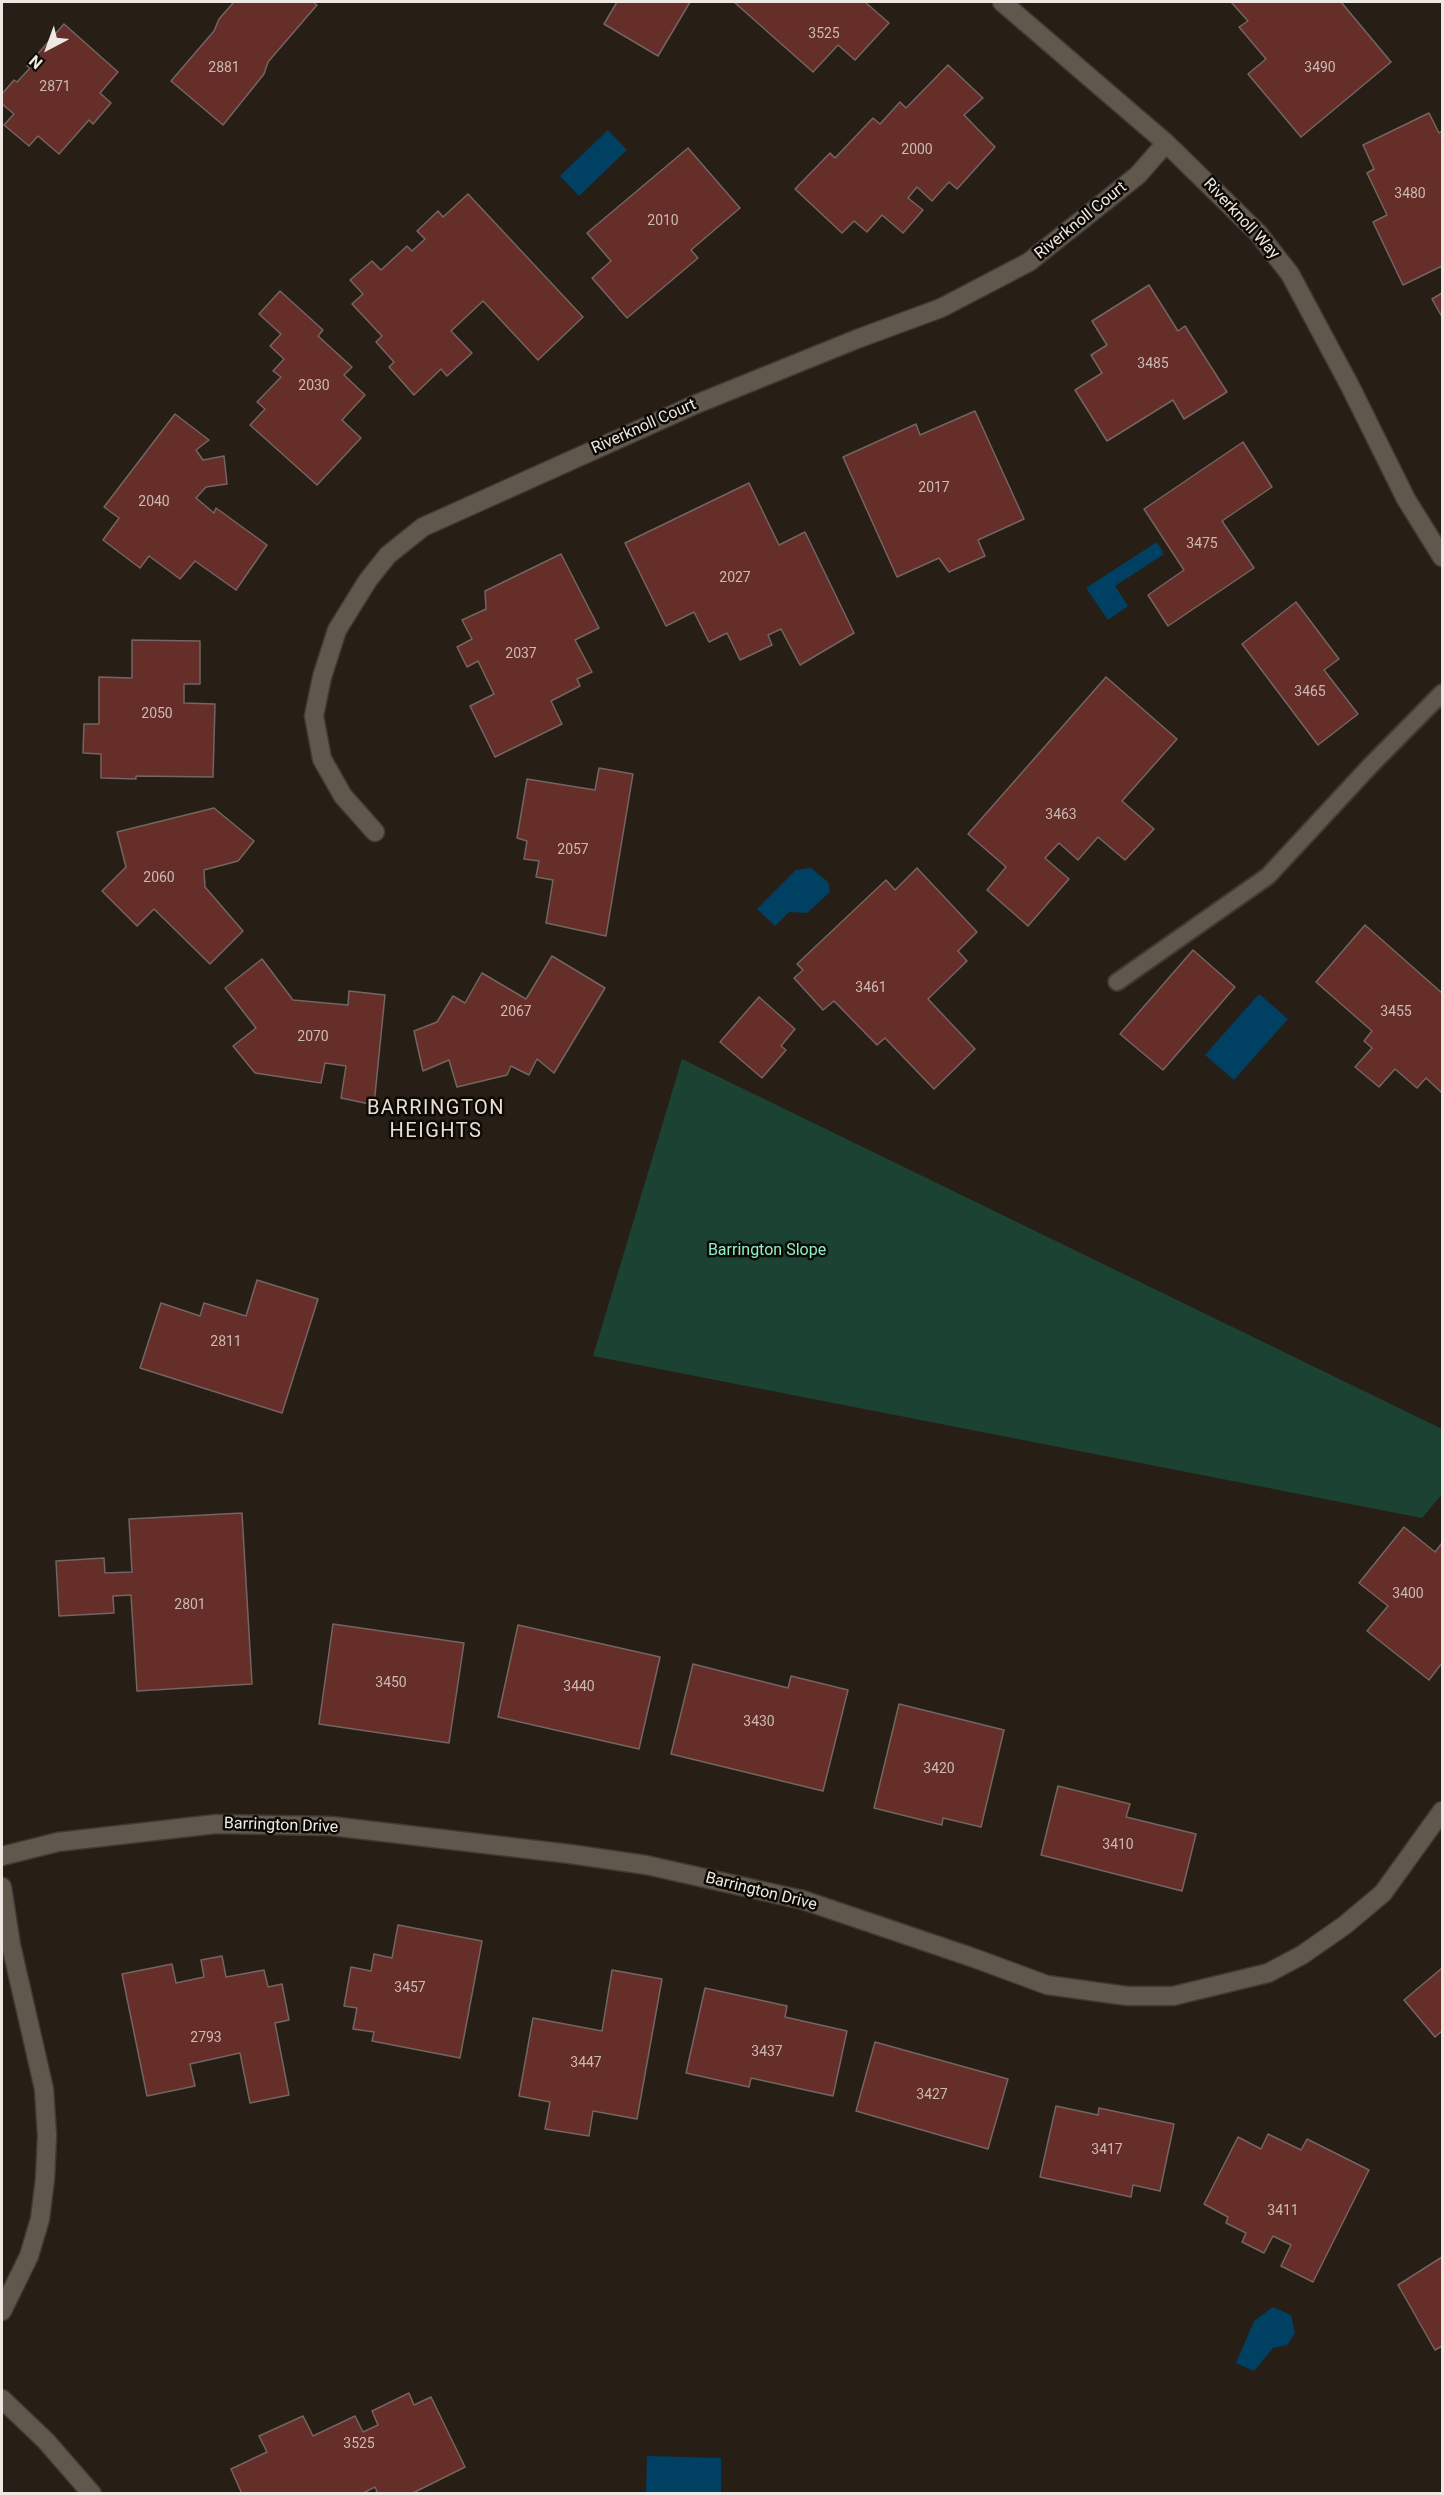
<!DOCTYPE html>
<html>
<head>
<meta charset="utf-8">
<style>
	body { margin:0 }
	#map { position:relative; width:1444px; height:2495px; overflow:hidden; background:#271f16; font-family:Roboto,sans-serif }
	canvas { display:block }
	.frame { position:absolute; inset:0; border:3px solid #ede8e1; pointer-events:none }
	.north { position:absolute; left:18px; top:18px; width:60px; height:60px; -webkit-text-stroke:4px #0d0a06; paint-order:stroke; rotate:221deg; font-size:16px; font-weight:700; line-height:24px; text-align:center; color:#ede8e1 }
	.north::after { content:''; display:block; margin:auto; width:21px; height:27px; background:#ede8e1; clip-path:polygon(50% 0,100% 100%,50% 72%,0 100%) }
</style>
</head>
<body>
<div id="map">
<canvas width="1444" height="2495"></canvas>
<div class="frame"></div>
<div class="north">N</div>
</div>
<script>
const context = document.querySelector('canvas').getContext('2d');
context.lineJoin = 'round';
function fillPath(path, color) {
  context.fillStyle = color;
  context.fill(path, 'evenodd');
}
function shape(rows) {
  const path = new Path2D();
  for (const r of rows) {
    path.moveTo(r[0], r[1]);
    for (let i = 2; i < r.length; i += 2) path.lineTo(r[i], r[i + 1]);
  }
  return path;
}
function stroke(path, color, width, dash) {
  context.strokeStyle = color;
  context.lineWidth = width;
  context.lineCap = dash ? 'butt' : 'round';
  context.setLineDash(dash || []);
  context.stroke(path);
}
function write(font, color, halo, rows, align = 'center') {
  context.font = font + ' Roboto,sans-serif';
  context.lineWidth = 5;
  context.setLineDash([]);
  context.textBaseline = 'middle';
  context.strokeStyle = halo;
  context.fillStyle = color;
  for (const [text, x, y, turn = 0] of rows) {
    context.save();
    context.translate(x, y);
    context.rotate((+turn || 0) * Math.PI / 180);
    context.textAlign = isNaN(turn) ? turn : align;
    if (halo) context.strokeText(text, 0, 0);
    context.fillText(text, 0, 0);
    context.restore();
  }
}
fillPath(shape([
	[682,1059,1442,1429,1442,1494,1422,1518,593,1356]
]), '#1c4233');
fillPath(shape([
	[608,130,627,150,579,196,560,176],
	[1157,542,1164,554,1115,586,1128,606,1108,620,1086,588],
	[811,868,828,882,830,892,807,913,789,912,775,926,757,909,796,870],
	[1259,994,1288,1019,1234,1080,1205,1055],
	[1273,2307,1291,2315,1295,2333,1287,2345,1273,2348,1254,2371,1236,2363,1254,2321],
	[647,2456,721,2458,721,2493,646,2493]
]), '#004062');
const building = shape([
	[234,2,313,2,317,5,268,62,264,74,223,125,171,81,214,31,219,19,234,2],
	[617,2,690,2,658,56,604,24,617,2],
	[734,2,865,2,889,23,855,60,838,45,813,72,734,2],
	[1231,2,1341,2,1391,62,1301,137,1248,74,1266,59,1239,27,1248,21,1231,2],
	[64,24,118,72,100,93,111,103,93,124,89,120,59,154,38,136,29,146,4,125,14,114,2,104,2,94,14,80,17,82,30,68,27,66,64,24],
	[948,65,983,98,964,115,995,147,957,189,949,182,932,201,917,187,908,198,923,210,903,233,882,215,867,232,854,221,842,233,795,189,830,153,835,158,873,118,880,124,900,102,906,108,948,65],
	[1429,113,1439,133,1442,131,1442,266,1403,285,1373,222,1387,215,1367,173,1374,169,1363,145,1429,113],
	[688,148,740,208,691,250,698,258,627,318,592,278,611,261,587,233,688,148],
	[468,194,583,317,538,360,483,301,451,331,472,353,447,376,441,369,414,395,389,367,394,362,376,342,382,336,352,304,363,294,350,280,372,261,381,270,407,246,412,251,425,239,417,231,438,211,443,217,468,194],
	[1149,285,1178,331,1185,326,1227,392,1184,419,1173,400,1107,441,1075,390,1102,373,1091,355,1107,345,1092,321,1149,285],
	[280,291,323,330,318,336,352,367,344,375,365,395,342,420,361,438,317,485,250,425,265,409,257,402,281,377,273,371,284,359,270,346,281,334,259,314,280,291],
	[1442,293,1442,317,1432,299,1442,293],
	[975,411,1024,519,978,540,985,556,949,572,939,558,897,577,843,457,916,424,920,435,975,411],
	[175,414,209,440,196,450,203,460,224,456,227,484,206,487,196,498,214,513,216,508,267,545,236,590,195,561,180,579,149,556,140,568,103,540,119,518,104,507,175,414],
	[1243,442,1272,487,1222,521,1254,568,1168,626,1148,595,1184,570,1144,509,1243,442],
	[749,483,779,545,805,532,854,633,800,665,781,629,768,635,772,645,740,660,727,633,709,642,694,612,666,626,625,543,749,483],
	[561,554,599,628,575,640,592,672,577,679,580,686,551,701,562,724,495,757,470,706,494,694,478,661,467,667,457,647,472,639,462,620,486,609,485,591,561,554],
	[1296,602,1339,659,1324,670,1358,714,1318,745,1242,644,1296,602],
	[132,640,200,641,200,684,184,684,184,703,215,704,213,777,136,776,136,779,101,778,101,754,83,753,84,724,99,724,99,677,132,678,132,640],
	[1106,677,1177,739,1122,801,1154,829,1125,860,1098,837,1078,860,1059,843,1045,858,1069,879,1028,926,987,890,1006,867,968,834,1106,677],
	[599,768,633,774,606,936,546,923,553,880,536,877,539,861,524,859,527,841,517,838,527,779,595,790,599,768],
	[214,808,254,841,238,861,204,870,205,887,243,931,210,964,154,909,137,926,102,891,126,867,117,832,214,808],
	[917,868,977,932,958,951,967,961,928,999,975,1049,934,1089,885,1038,877,1045,834,1001,823,1010,794,978,803,970,797,964,886,880,895,890,917,868],
	[1365,925,1442,993,1442,1093,1426,1078,1417,1088,1395,1069,1379,1087,1355,1067,1372,1048,1364,1041,1372,1031,1316,982,1365,925],
	[1193,950,1235,987,1163,1070,1120,1034,1193,950],
	[552,956,605,988,554,1073,537,1059,529,1075,511,1066,507,1075,457,1087,449,1060,423,1071,414,1031,437,1022,453,996,465,1003,482,973,526,999,552,956],
	[262,959,293,1000,348,1005,349,991,385,995,374,1105,341,1098,346,1066,325,1063,321,1083,255,1073,233,1046,256,1028,225,988,262,959],
	[759,997,795,1029,781,1046,786,1050,762,1078,720,1042,759,997],
	[257,1280,318,1299,282,1413,140,1368,161,1303,200,1316,204,1303,246,1316,257,1280],
	[242,1513,252,1684,137,1691,131,1595,113,1596,114,1613,59,1616,56,1561,104,1558,105,1573,132,1572,129,1519,242,1513],
	[1404,1527,1435,1552,1442,1543,1442,1663,1429,1680,1367,1631,1388,1606,1359,1583,1404,1527],
	[333,1624,464,1643,449,1743,319,1724,333,1624],
	[518,1625,660,1657,639,1749,498,1717,518,1625],
	[693,1664,788,1688,791,1676,848,1690,823,1791,671,1754,693,1664],
	[899,1704,1004,1730,981,1827,943,1818,942,1825,874,1808,899,1704],
	[1058,1786,1130,1804,1126,1817,1196,1834,1182,1891,1041,1855,1058,1786],
	[398,1925,482,1941,460,2058,372,2041,374,2032,353,2029,357,2008,344,2006,351,1967,371,1971,374,1954,392,1958,398,1925],
	[222,1956,226,1977,264,1970,268,1987,282,1984,289,2020,275,2023,289,2095,250,2103,240,2053,190,2064,195,2086,147,2096,122,1974,172,1964,176,1983,204,1977,201,1960,222,1956],
	[1442,1968,1442,2031,1435,2037,1404,2000,1442,1968],
	[612,1970,662,1979,637,2119,593,2111,589,2136,545,2129,550,2102,519,2096,533,2018,602,2031,612,1970],
	[705,1988,787,2006,785,2017,847,2031,833,2096,751,2078,749,2087,686,2073,705,1988],
	[875,2042,1008,2079,988,2149,856,2111,875,2042],
	[1056,2106,1098,2115,1099,2108,1174,2124,1160,2191,1133,2185,1131,2197,1040,2177,1056,2106],
	[1268,2134,1301,2150,1307,2139,1369,2170,1313,2282,1281,2266,1291,2245,1273,2236,1264,2253,1242,2242,1246,2233,1226,2223,1228,2217,1204,2204,1238,2137,1261,2149,1268,2134],
	[1442,2257,1442,2346,1435,2350,1398,2285,1442,2257],
	[409,2393,414,2405,431,2397,465,2467,411,2494,378,2494,375,2487,361,2494,242,2494,231,2469,267,2452,259,2436,303,2416,313,2436,355,2416,363,2432,378,2425,372,2411,409,2393]
]);
fillPath(building, '#662e29');
stroke(building, '#746462', 1.5);
const service = shape([
	[1117,982,1268,876,1370,766,1442,693]
]);
const minor = shape([
	[1002,2,1166,143,1258,233,1290,274,1350,386,1406,499,1442,557],
	[375,832,343,796,322,759,314,716,322,677,337,630,368,580,388,555,423,527,694,405,857,339,941,308,1029,262,1138,175,1166,143],
	[2,1856,58,1842,216,1824,331,1826,570,1854,646,1865,803,1900,974,1958,1047,1985,1127,1996,1173,1996,1268,1973,1302,1955,1345,1925,1383,1893,1442,1811],
	[2,1887,11,1945,44,2089,47,2136,45,2179,40,2219,29,2256,2,2311],
	[2,2399,46,2441,92,2494]
]);
stroke(service, '#413a34', 20);
stroke(minor, '#413a34', 21);
stroke(service, '#61584d', 16);
stroke(minor, '#61584d', 18);
write('14px', '#cbbab3', null, [
	["3525",824,34],
	["2881",224,68],
	["3490",1320,68],
	["2871",55,87],
	["2000",917,150],
	["3480",1410,194],
	["2010",663,221],
	["3485",1153,364],
	["2030",314,386],
	["2017",934,488],
	["2040",154,502],
	["3475",1202,544],
	["2027",735,578],
	["2037",521,654],
	["3465",1310,692],
	["2050",157,714],
	["3463",1061,815],
	["2057",573,850],
	["2060",159,878],
	["3461",871,988],
	["2067",516,1012],
	["3455",1396,1012],
	["2070",313,1037],
	["2811",226,1342],
	["3400",1408,1594],
	["2801",190,1605],
	["3450",391,1683],
	["3440",579,1687],
	["3430",759,1722],
	["3420",939,1769],
	["3410",1118,1845],
	["3457",410,1988],
	["2793",206,2038],
	["3437",767,2052],
	["3447",586,2063],
	["3427",932,2095],
	["3417",1107,2150],
	["3411",1283,2211],
	["3525",359,2444]
]);
write('16px', '#ede8e1', '#0d0a06', [
	["Riverknoll Way",1241,219,47],
	["Riverknoll Court",1081,221,-39],
	["Riverknoll Court",644,427,-24],
	["Barrington Drive",281,1826,2],
	["Barrington Drive",761,1892,14]
]);
write('16px', '#8cf0c6', '#0d0a06', [
	["Barrington Slope",767,1251]
]);
context.letterSpacing = '1.5px';
write('20px', '#e9dfd1', '#0d0a06', [
	["BARRINGTON",436,1109],
	["HEIGHTS",436,1132]
]);
context.letterSpacing = '0px';
</script>
</body>
</html>
